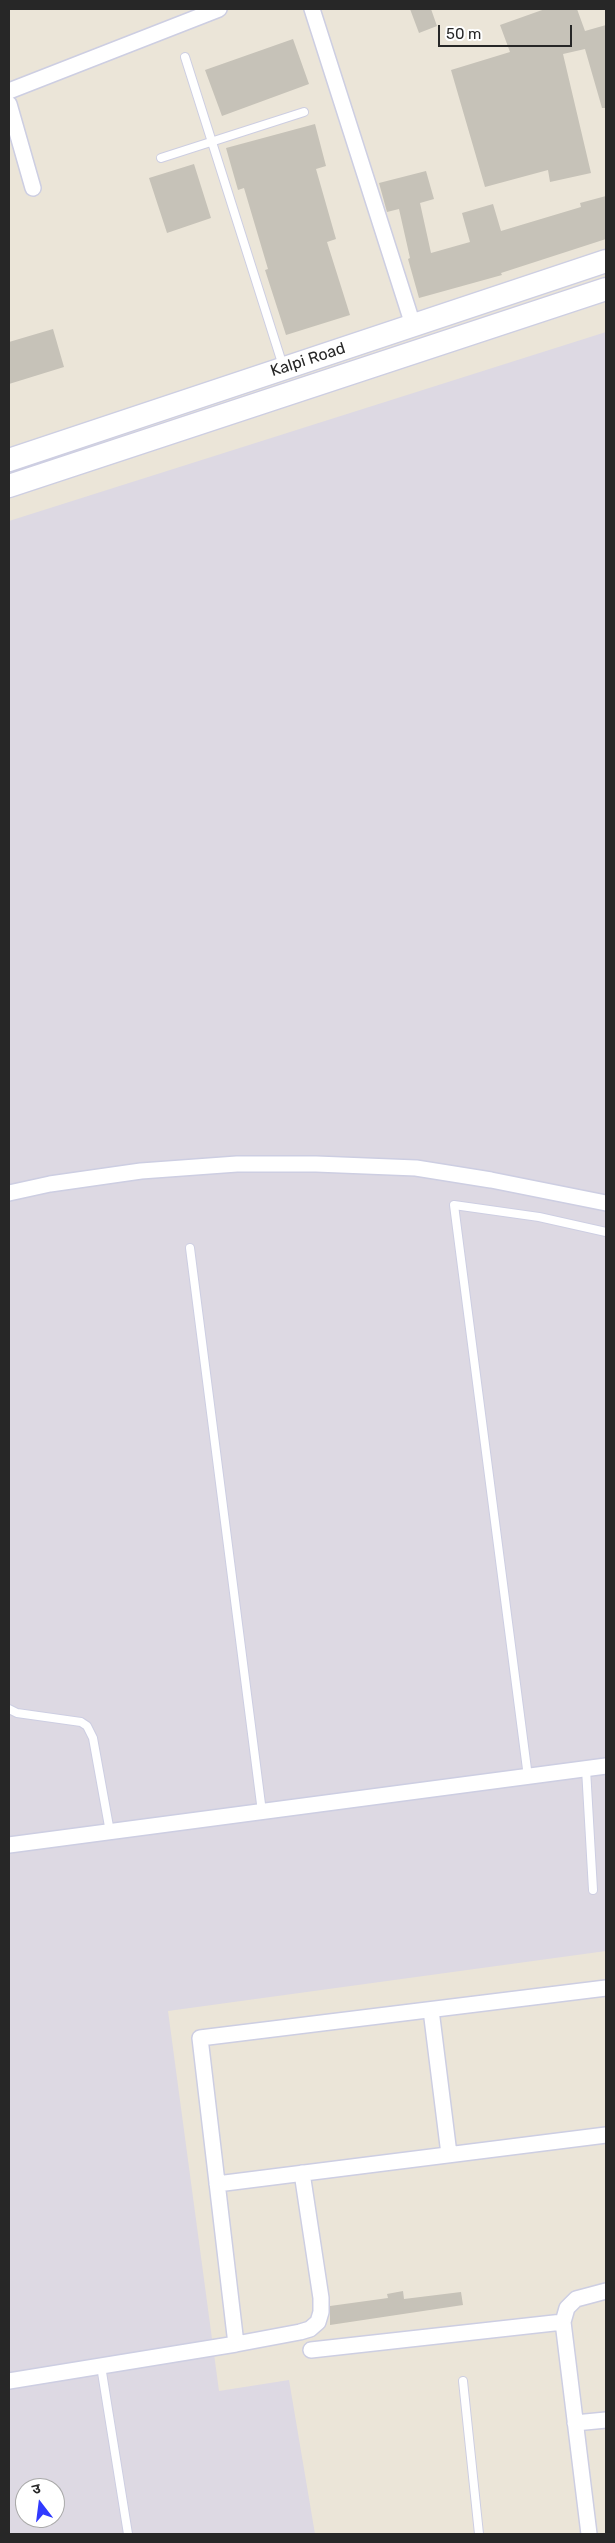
<!DOCTYPE html>
<html>
<head>
<meta charset="utf-8">
<style>
	body { margin:0 }
	#map { position:relative; width:615px; height:2543px; overflow:hidden; background:#ebe5d8; font-family:Rubik,"Noto Sans Devanagari",sans-serif }
	canvas { display:block }
	.frame { position:absolute; inset:0; border:10px solid #272727; pointer-events:none }
	.north { position:absolute; left:15px; top:2478px; width:50px; height:50px; box-sizing:border-box; background:#fff; border:1px solid #a9a9a9; border-radius:50%; rotate:345deg; font-size:14px; font-weight:700; line-height:20px; text-align:center; color:#272727 }
	.north::after { content:''; display:block; margin:auto; width:18px; height:22px; background:#313aff; clip-path:polygon(50% 0,100% 100%,50% 72%,0 100%) }
	.scale { position:absolute; left:438px; top:25px; width:134px; height:22px; box-sizing:border-box; border:2px solid #272727; border-top:0; padding-left:6px; font-size:15px; line-height:18px; white-space:nowrap; color:#272727; -webkit-text-stroke:4px #fff; paint-order:stroke }
</style>
</head>
<body>
<div id="map">
<canvas width="615" height="2543"></canvas>
<div class="frame"></div>
<div class="north">उ</div>
<div class="scale">50 m</div>
</div>
<script>
const context = document.querySelector('canvas').getContext('2d');
context.lineJoin = 'round';
function fillPath(path, color) {
  context.fillStyle = color;
  context.fill(path, 'evenodd');
}
function shape(rows) {
  const path = new Path2D();
  for (const r of rows) {
    path.moveTo(r[0], r[1]);
    for (let i = 2; i < r.length; i += 2) path.lineTo(r[i], r[i + 1]);
  }
  return path;
}
function stroke(path, color, width, dash) {
  context.strokeStyle = color;
  context.lineWidth = width;
  context.lineCap = dash ? 'butt' : 'round';
  context.setLineDash(dash || []);
  context.stroke(path);
}
function write(font, color, halo, rows, align = 'center') {
  context.font = font + ' Rubik,sans-serif';
  context.lineWidth = 4;
  context.setLineDash([]);
  context.textBaseline = 'middle';
  context.strokeStyle = halo;
  context.fillStyle = color;
  for (const [text, x, y, turn = 0] of rows) {
    context.save();
    context.translate(x, y);
    context.rotate((+turn || 0) * Math.PI / 180);
    context.textAlign = isNaN(turn) ? turn : align;
    if (halo) context.strokeText(text, 0, 0);
    context.fillText(text, 0, 0);
    context.restore();
  }
}
fillPath(shape([
	[606,332,606,1951,168,2011,219,2391,289,2380,315,2534,9,2534,9,521],
	[25,2488,55,2488,55,2518,25,2518]
]), '#ddd9e3');
fillPath(shape([
	[410,9,431,9,437,26,419,33],
	[545,9,577,9,585,31,606,25,606,108,602,108,585,49,563,54,591,173,550,182,548,170,485,187,451,70,510,52,500,25],
	[293,39,309,84,222,116,205,70],
	[315,124,326,166,316,169,336,239,327,242,350,315,286,335,265,270,268,269,244,188,238,190,226,148],
	[194,164,211,218,167,233,149,178],
	[426,171,434,199,420,203,431,253,470,242,462,213,493,204,501,231,581,207,580,203,606,196,606,239,501,273,502,275,419,298,408,259,410,258,399,209,387,212,379,183],
	[53,329,64,367,9,384,9,342],
	[403,2291,404,2299,461,2292,463,2305,330,2325,330,2306,388,2298,387,2294]
]), '#c6c2b8');
const service = shape([
	[185,57,283,366],
	[161,158,304,112],
	[190,1248,262,1812],
	[9,1709,17,1713,81,1722,87,1726,93,1738,110,1832],
	[586,1769,593,1890],
	[528,1777,454,1205,539,1217,606,1232],
	[101,2366,128,2534],
	[463,2381,479,2534]
]);
const minor = shape([
	[312,9,413,325],
	[9,91,219,9],
	[9,104,33,188],
	[9,1193,50,1184,141,1171,237,1164,316,1164,416,1168,491,1180,606,1203],
	[9,1845,606,1766],
	[431,2010,449,2154],
	[217,2184,606,2135],
	[236,2344,200,2038,606,1988],
	[311,2350,563,2322],
	[9,2381,236,2344,300,2332,310,2329,318,2322,321,2312,321,2298,302,2173],
	[575,2423,606,2420],
	[589,2534,563,2322,567,2308,576,2299,606,2291]
]);
const secondary = shape([
	[9,460,606,261],
	[9,486,606,289]
]);
stroke(service, '#cdcee2', 10);
stroke(minor, '#cdcee2', 18);
stroke(secondary, '#cdcee2', 25);
stroke(service, '#fff', 8);
stroke(minor, '#fff', 15);
stroke(secondary, '#fff', 22);
write('16px', '#272727', '#fff', [
	["Kalpi Road",308,360,-18]
]);
</script>
</body>
</html>
